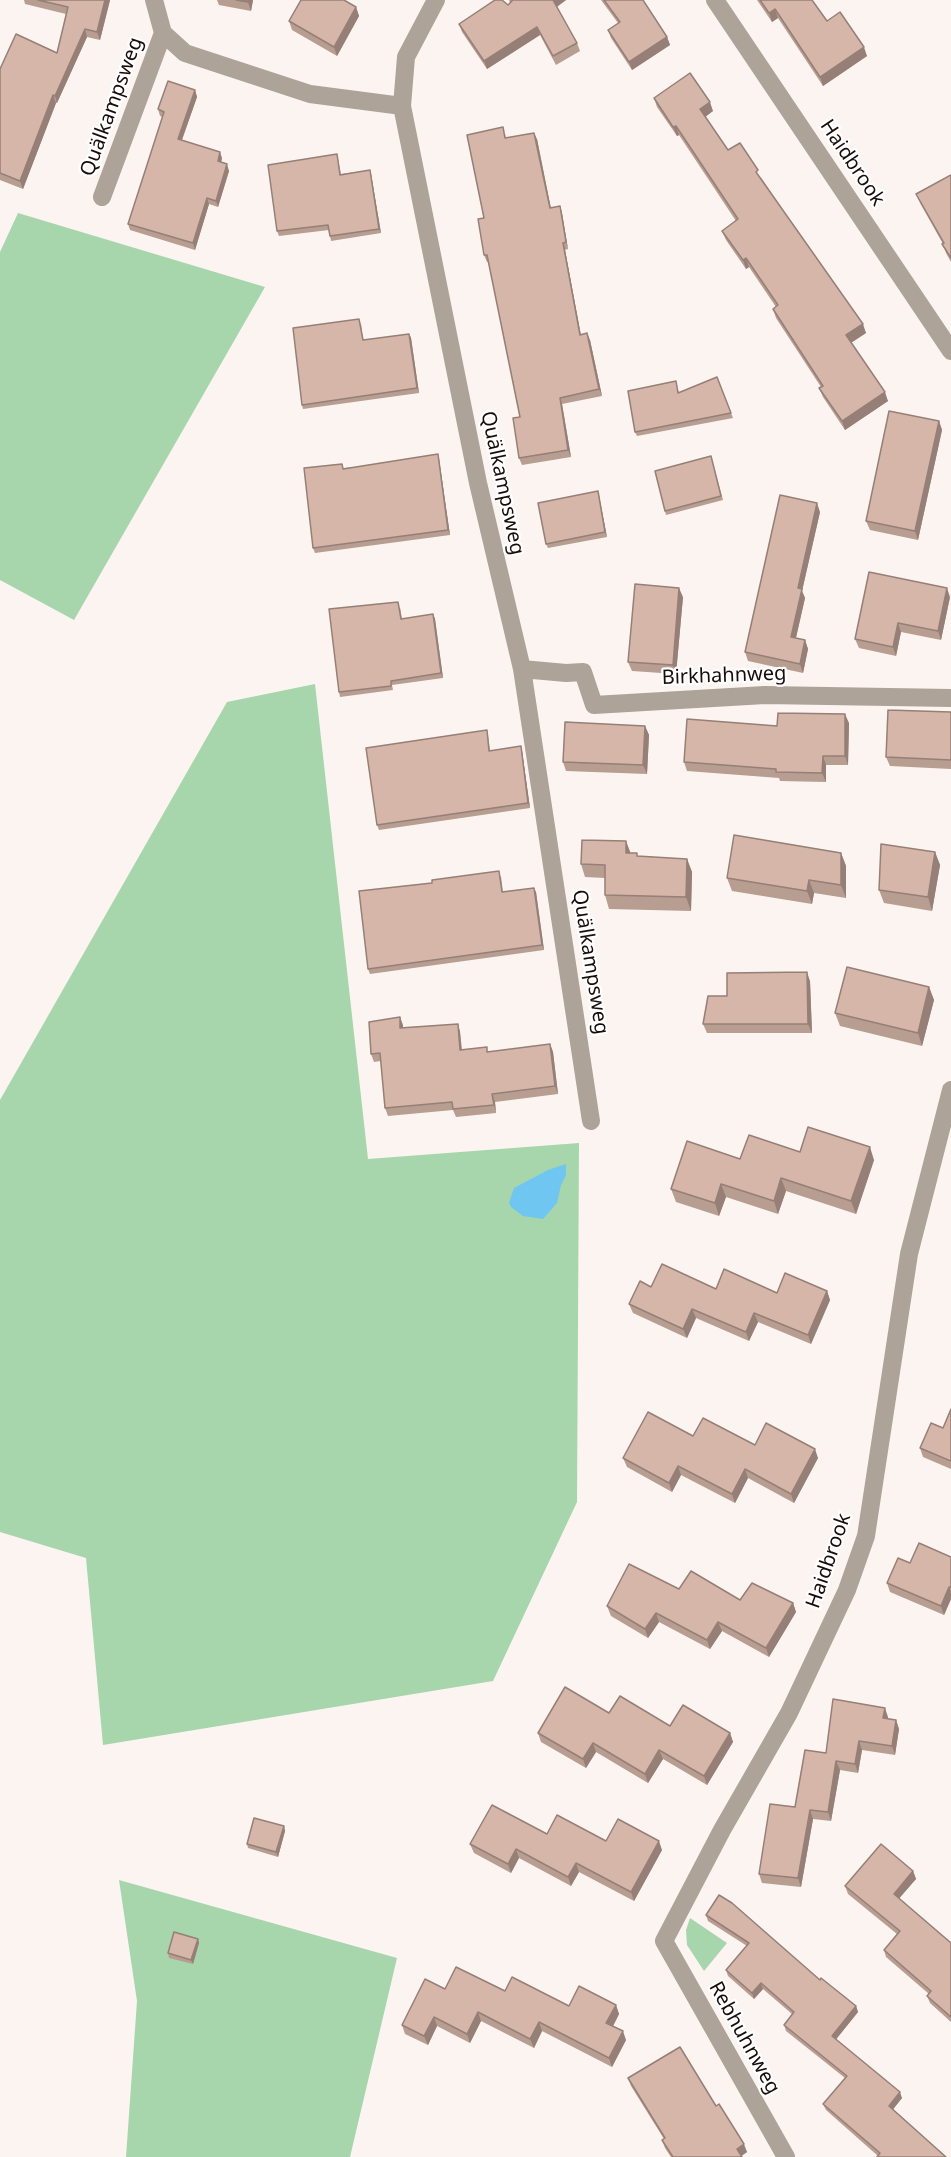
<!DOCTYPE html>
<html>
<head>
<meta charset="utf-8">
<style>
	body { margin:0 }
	canvas { display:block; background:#fbf4f1 }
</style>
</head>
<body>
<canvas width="951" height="2157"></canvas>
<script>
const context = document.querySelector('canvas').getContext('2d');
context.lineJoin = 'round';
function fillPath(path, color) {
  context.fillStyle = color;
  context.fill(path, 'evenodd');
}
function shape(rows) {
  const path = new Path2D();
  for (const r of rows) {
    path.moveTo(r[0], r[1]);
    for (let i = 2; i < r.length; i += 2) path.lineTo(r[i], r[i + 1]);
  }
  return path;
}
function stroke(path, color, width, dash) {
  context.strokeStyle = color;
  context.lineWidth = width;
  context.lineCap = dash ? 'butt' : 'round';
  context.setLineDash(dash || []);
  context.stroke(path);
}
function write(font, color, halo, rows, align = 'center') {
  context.font = font + ' "Noto Sans",sans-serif';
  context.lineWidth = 4.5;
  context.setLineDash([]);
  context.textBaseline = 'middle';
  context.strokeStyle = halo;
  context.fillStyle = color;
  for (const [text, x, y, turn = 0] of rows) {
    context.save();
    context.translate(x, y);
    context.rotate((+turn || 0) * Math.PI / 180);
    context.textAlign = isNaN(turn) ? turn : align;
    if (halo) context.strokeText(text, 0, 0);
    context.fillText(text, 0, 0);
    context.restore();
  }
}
fillPath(shape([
	[18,213,265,287,74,620,0,580,0,252],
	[315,684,368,1159,579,1143,577,1502,493,1681,103,1745,86,1558,0,1532,0,1100,227,702],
	[119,1880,397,1958,350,2157,126,2157,137,2001],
	[690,1918,727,1943,704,1971,687,1945,686,1930]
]), '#a7d6ac');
fillPath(shape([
	[566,1164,566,1175,561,1185,557,1203,543,1219,523,1216,511,1207,509,1203,514,1188,548,1170]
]), '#6ec6f1');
stroke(shape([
	[154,0,163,33,185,53,310,94,402,106],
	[436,0,406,57,402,106,478,483,522,669,591,1121],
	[715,0,951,351],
	[102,197,163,33],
	[522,669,566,673,583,672,594,705,765,695,951,698],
	[786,2157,664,1941,722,1830,789,1713,847,1590,866,1536,909,1254,951,1090]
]), '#ada399', 18);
fillPath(shape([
	[24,0,110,0,100,40,87,37,57,103,56,103,23,189,0,180,0,69,57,53,66,14,25,4],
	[217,0,253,0,251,11,219,5],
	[509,0,566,0,557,7,577,43,580,51,556,65,540,35,487,69,462,32,459,24,508,5,510,3],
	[601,0,643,0,667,37,670,45,632,70,611,38,608,30,618,23],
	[757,0,812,0,827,21,867,56,823,86,778,18,772,22],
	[356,7,359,16,337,56,292,30,289,21],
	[195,90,197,97,182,140,222,158,221,162,229,171,218,207,209,204,195,250,130,230,128,224,163,117,160,116,158,109],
	[654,98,713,111,705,116,728,150,762,179,866,333,851,343,888,401,845,430,823,397,819,388,821,387,776,318,773,309,776,307,749,267,746,269,726,240,722,231,736,221,679,135,677,136,657,107],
	[506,134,506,138,537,139,551,208,560,206,562,213,568,249,565,250,581,335,590,340,602,396,562,404,571,457,522,465,519,458,520,417,489,262,487,262,484,255,484,218],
	[337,154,341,174,370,170,371,174,381,233,331,241,329,230,279,236,277,231],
	[951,175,951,262,946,253,943,244,920,203,916,194],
	[361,323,363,340,409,334,411,338,419,393,303,409,302,405],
	[717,377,733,418,637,436,635,432,676,381,679,393],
	[939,421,942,430,918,540,870,530,866,521],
	[711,456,723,500,666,515,665,511],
	[439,459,450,535,315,553,313,548,344,468],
	[599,496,607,537,548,548,546,544],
	[820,512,802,591,805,598,796,638,805,640,808,649,803,673,748,661,745,652],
	[683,597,676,674,632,671,628,662],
	[950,597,941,640,901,632,896,656,859,648,855,639],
	[400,607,402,619,433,614,435,619,443,678,392,685,393,690,340,697,339,692],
	[951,712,951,769,890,766,886,757],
	[849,723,848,765,826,765,826,782,780,781,779,778,687,771,684,762,777,726],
	[645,726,649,735,647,774,566,771,563,762],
	[487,730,488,735,490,750,522,751,530,808,379,830,377,825],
	[935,852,940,865,932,911,884,903,879,890],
	[631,853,638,856,687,859,692,872,691,911,609,909,605,895,605,878,585,877,581,864],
	[841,853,846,866,846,898,814,893,812,904,732,891,727,878],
	[501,876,503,892,536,892,544,950,370,974,368,969],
	[810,981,812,1033,707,1033,703,1024,727,996],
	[929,987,934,1000,922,1046,840,1026,835,1013],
	[400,1017,403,1028,458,1024,460,1032,462,1049,489,1052,550,1044,553,1052,558,1094,495,1102,496,1113,456,1117,453,1110,388,1116,385,1108,381,1061,374,1062,371,1054],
	[800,1152,874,1160,856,1214,786,1191,778,1214,726,1197,719,1216,676,1202,671,1189,740,1159],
	[651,1287,777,1293,827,1291,830,1300,811,1344,758,1322,749,1341,696,1318,687,1338,633,1313,629,1304],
	[951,1409,951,1469,923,1457,920,1448,943,1428],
	[693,1436,755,1445,818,1458,794,1503,748,1478,735,1503,681,1475,672,1492,627,1467,623,1458],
	[951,1557,951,1599,944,1615,890,1592,887,1583,910,1563],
	[679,1589,740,1600,793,1603,796,1612,769,1657,722,1631,710,1649,659,1622,648,1638,611,1616,607,1606],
	[609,1713,670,1726,730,1733,733,1742,707,1785,663,1759,648,1783,596,1752,586,1768,541,1742,538,1733],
	[888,1717,888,1719,896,1720,899,1729,895,1755,862,1750,858,1773,840,1770,831,1821,813,1819,801,1887,762,1883,759,1874,826,1753],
	[284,1826,285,1831,278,1857,248,1848,247,1844],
	[547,1834,606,1841,662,1850,634,1901,579,1872,571,1886,519,1858,511,1873,474,1853,470,1844],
	[913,1871,916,1879,899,1898,951,1943,951,2022,930,2003,927,1996,929,1994,886,1957,884,1950,897,1934,848,1894,845,1886],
	[706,1915,820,1980,856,2006,858,2012,836,2039,902,2098,893,2109,946,2157,878,2156,826,2110,823,2104,845,2078,786,2031,784,2025,792,2014,763,1989,754,1999,728,1976,726,1970,747,1946,708,1921],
	[198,1939,199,1943,193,1964,169,1958,168,1953],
	[445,1989,505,1991,569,2006,616,2005,619,2014,613,2026,626,2040,612,2067,542,2031,534,2048,481,2021,470,2043,437,2026,428,2045,405,2034,402,2025],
	[628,2078,716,2106,747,2152,741,2156,742,2157,671,2157,665,2148,662,2140,664,2139,631,2086]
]), '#b89d91');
fillPath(shape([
	[105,0,110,0,100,40,97,32],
	[248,0,253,0,251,11,248,2],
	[552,0,566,0,555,8],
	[356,7,359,16,337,56,334,47],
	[775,9,778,18,772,22,769,13],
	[537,27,540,35,487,69,484,61],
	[85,29,87,37,57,103,55,96],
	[667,37,670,45,632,70,629,62],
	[864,47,867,56,823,86,820,77],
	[195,90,197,97,180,145,178,139],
	[53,95,56,103,23,189,20,181],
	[710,102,713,111,704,118,700,109],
	[676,126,679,135,677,136,673,127],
	[534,133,537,139,552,215,550,208],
	[220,152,222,158,220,167,218,161],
	[227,164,229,171,218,207,216,201],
	[370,170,371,174,381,233,379,229],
	[207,198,209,204,195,250,193,243],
	[560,206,562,213,568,249,566,242],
	[563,243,565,250,582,342,580,335],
	[746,258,749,267,746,269,743,260],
	[863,324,866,333,849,344,846,335],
	[587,333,590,340,602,396,599,389],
	[409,334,411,338,419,393,417,388],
	[885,392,888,401,845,430,842,421],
	[560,398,562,404,571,457,568,450],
	[939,421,942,430,918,540,915,531],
	[438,454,439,459,450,535,448,530],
	[598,491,599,496,607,537,605,532],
	[817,503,820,512,802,591,805,598,794,646,791,637,798,588],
	[679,588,683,597,676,674,673,665],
	[947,588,950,597,941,640,938,631],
	[433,614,435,619,443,678,441,673],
	[898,623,901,632,896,656,893,647],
	[805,640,808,649,803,673,800,664],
	[845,714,849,723,848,765,845,756],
	[645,726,649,735,647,774,643,765],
	[521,746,522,751,530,808,528,803],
	[823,756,826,765,826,782,822,773],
	[626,841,631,854,626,853],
	[935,852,940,865,932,911,928,897],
	[841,853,846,866,846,898,841,885],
	[687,859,692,872,691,911,686,897],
	[809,880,814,893,812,904,807,891],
	[534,888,536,892,544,950,542,945],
	[807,972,810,981,812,1033,808,1024],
	[929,987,934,1000,922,1046,918,1033],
	[400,1017,403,1025,403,1036,400,1028],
	[458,1024,460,1032,462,1058,460,1050],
	[550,1044,553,1052,558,1094,555,1086],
	[492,1094,495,1102,496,1113,494,1105],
	[870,1147,874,1160,856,1214,851,1201],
	[781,1178,786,1191,778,1214,774,1201],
	[721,1184,726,1197,719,1216,715,1203],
	[827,1291,830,1300,811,1344,808,1335],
	[692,1309,696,1318,687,1338,683,1329],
	[754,1313,758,1322,749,1341,746,1332],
	[815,1449,818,1458,794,1503,791,1494],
	[678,1466,681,1475,672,1492,669,1483],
	[745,1469,748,1478,735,1503,732,1494],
	[949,1587,951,1591,951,1599,944,1615,941,1606],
	[793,1603,796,1612,769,1657,766,1648],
	[656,1613,659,1622,648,1638,645,1629],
	[718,1622,722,1631,710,1649,707,1640],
	[885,1708,888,1717,886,1727,883,1718],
	[896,1720,899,1729,895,1755,892,1746],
	[730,1733,733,1742,707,1785,704,1776],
	[859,1741,862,1750,858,1773,855,1764],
	[593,1743,596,1752,586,1768,583,1759],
	[659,1750,663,1759,648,1783,645,1774],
	[836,1761,840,1770,831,1821,828,1812],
	[810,1810,813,1819,801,1887,798,1878],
	[284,1826,285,1831,278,1857,276,1852],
	[659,1841,662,1850,634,1901,631,1892],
	[516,1849,519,1858,511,1873,508,1864],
	[576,1863,579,1872,571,1886,568,1877],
	[913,1871,916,1879,897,1901,894,1894],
	[198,1939,199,1943,193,1964,191,1960],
	[761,1983,763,1989,754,1999,752,1993],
	[616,2005,619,2014,610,2032,606,2023],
	[856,2006,858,2012,834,2042,832,2036],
	[478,2012,481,2021,470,2043,467,2034],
	[434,2017,437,2026,428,2045,424,2036],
	[539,2022,542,2031,534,2048,530,2039],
	[623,2031,626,2040,612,2067,609,2058],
	[900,2092,902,2098,891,2112,889,2106],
	[744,2144,747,2152,740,2157,737,2149]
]), '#967f76');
const building = shape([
	[38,0,105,0,97,32,85,29,55,96,53,95,20,181,0,173,0,69,16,34,57,53,68,7,38,0],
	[236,0,248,0,248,2,236,0],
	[301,0,344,0,356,7,334,47,289,21,301,0],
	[495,0,502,0,508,5,512,1,512,0,553,0,577,43,553,56,537,27,484,61,459,24,495,0],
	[604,0,643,0,667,37,629,62,608,30,620,22,604,0],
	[760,0,812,0,827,21,840,12,864,47,820,77,775,9,769,13,760,0],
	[690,73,710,102,700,109,728,150,740,143,758,170,756,172,863,324,846,335,885,392,842,421,819,388,823,386,773,309,778,305,746,258,743,260,722,231,738,219,676,126,673,127,654,98,690,73],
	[168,81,195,90,178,139,220,152,218,161,227,164,216,201,207,198,193,243,128,224,164,112,158,109,168,81],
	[503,127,505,138,534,133,550,208,560,206,566,242,563,243,580,335,587,333,599,389,560,398,568,450,519,458,513,418,520,417,487,255,484,255,478,219,484,218,467,135,503,127],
	[337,154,340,175,370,170,379,229,330,236,328,225,277,231,268,165,337,154],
	[951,175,951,258,942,244,944,243,916,194,951,175],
	[359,319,363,340,409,334,417,388,302,405,293,328,359,319],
	[717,377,731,413,635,432,628,391,676,381,678,393,717,377],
	[889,411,939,421,915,531,866,521,889,411],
	[438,454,448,530,313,548,304,468,342,464,343,469,438,454],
	[711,456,721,496,665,511,655,471,711,456],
	[598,491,605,532,546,544,538,503,598,491],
	[780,495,817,503,798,588,802,589,791,637,805,640,800,664,745,652,780,495],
	[869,572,947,588,938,631,898,623,893,647,855,639,869,572],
	[635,584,679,588,673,665,628,662,635,584],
	[398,602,401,619,433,614,441,673,391,681,391,686,339,692,329,609,398,602],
	[888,710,951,712,951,760,886,757,888,710],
	[778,713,845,714,845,756,823,756,822,773,776,772,776,769,684,762,687,719,777,726,778,713],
	[565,722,645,726,643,765,563,762,565,722],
	[487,730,489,751,521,746,528,803,377,825,366,748,487,730],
	[734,835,841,853,841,885,809,880,807,891,727,878,734,835],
	[582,840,626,841,626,853,637,853,637,856,687,859,686,897,605,895,605,865,581,864,582,840],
	[881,844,935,852,928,897,879,890,881,844],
	[499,871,502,892,534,888,542,945,368,969,359,891,432,883,432,880,499,871],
	[847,967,929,987,918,1033,835,1013,847,967],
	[807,972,808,1024,703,1024,708,996,727,996,727,973,807,972],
	[400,1017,400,1028,458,1024,460,1050,487,1047,487,1052,550,1044,555,1086,492,1094,494,1105,453,1109,452,1102,385,1108,380,1053,371,1054,369,1022,400,1017],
	[808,1127,870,1147,851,1201,781,1178,774,1201,721,1184,715,1203,671,1189,687,1141,740,1159,749,1135,800,1152,808,1127],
	[662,1264,716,1289,724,1269,777,1293,785,1273,827,1291,808,1335,754,1313,746,1332,692,1309,683,1329,629,1304,640,1281,651,1287,662,1264],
	[951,1409,951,1461,920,1448,931,1423,943,1428,951,1409],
	[648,1412,693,1436,703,1418,755,1445,766,1423,815,1449,791,1494,745,1469,732,1494,678,1466,669,1483,623,1458,648,1412],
	[919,1543,951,1557,951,1587,949,1587,941,1606,887,1583,898,1558,910,1563,919,1543],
	[629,1564,679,1589,691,1571,740,1600,752,1583,793,1603,766,1648,718,1622,707,1640,656,1613,645,1629,607,1606,629,1564],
	[565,1687,609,1713,620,1696,670,1726,683,1705,730,1733,704,1776,659,1750,645,1774,593,1743,583,1759,538,1733,565,1687],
	[833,1699,885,1708,883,1718,896,1720,892,1746,859,1741,855,1764,836,1761,828,1812,810,1810,798,1878,759,1874,770,1804,795,1807,805,1750,826,1753,833,1699],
	[492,1805,547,1834,557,1815,606,1841,618,1819,659,1841,631,1892,576,1863,568,1877,516,1849,508,1864,470,1844,492,1805],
	[254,1818,284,1826,276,1852,247,1844,254,1818],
	[881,1844,913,1871,894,1894,951,1943,951,2017,927,1996,931,1991,884,1950,900,1931,845,1886,881,1844],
	[719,1895,732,1903,820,1980,821,1978,856,2006,832,2036,900,2092,889,2106,946,2157,877,2157,880,2153,823,2104,847,2076,784,2025,794,2012,761,1983,752,1993,726,1970,749,1943,706,1915,719,1895],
	[174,1932,198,1939,191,1960,168,1953,174,1932],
	[456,1967,505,1991,512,1977,569,2006,579,1986,616,2005,606,2023,623,2031,609,2058,539,2022,530,2039,478,2012,467,2034,434,2017,424,2036,402,2025,425,1979,445,1989,456,1967],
	[680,2047,716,2106,719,2104,744,2144,737,2149,742,2157,673,2157,662,2140,665,2138,628,2078,680,2047]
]);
fillPath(building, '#d6b6a9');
stroke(building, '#967f76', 1.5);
write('20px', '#170c08', '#fff', [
	["Quälkampsweg",112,107,-70],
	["Haidbrook",852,163,56],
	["Quälkampsweg",502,483,78],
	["Birkhahnweg",724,676,-2],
	["Quälkampsweg",590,962,81],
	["Haidbrook",829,1561,-71],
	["Rebhuhnweg",744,2038,61]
]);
</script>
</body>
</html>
